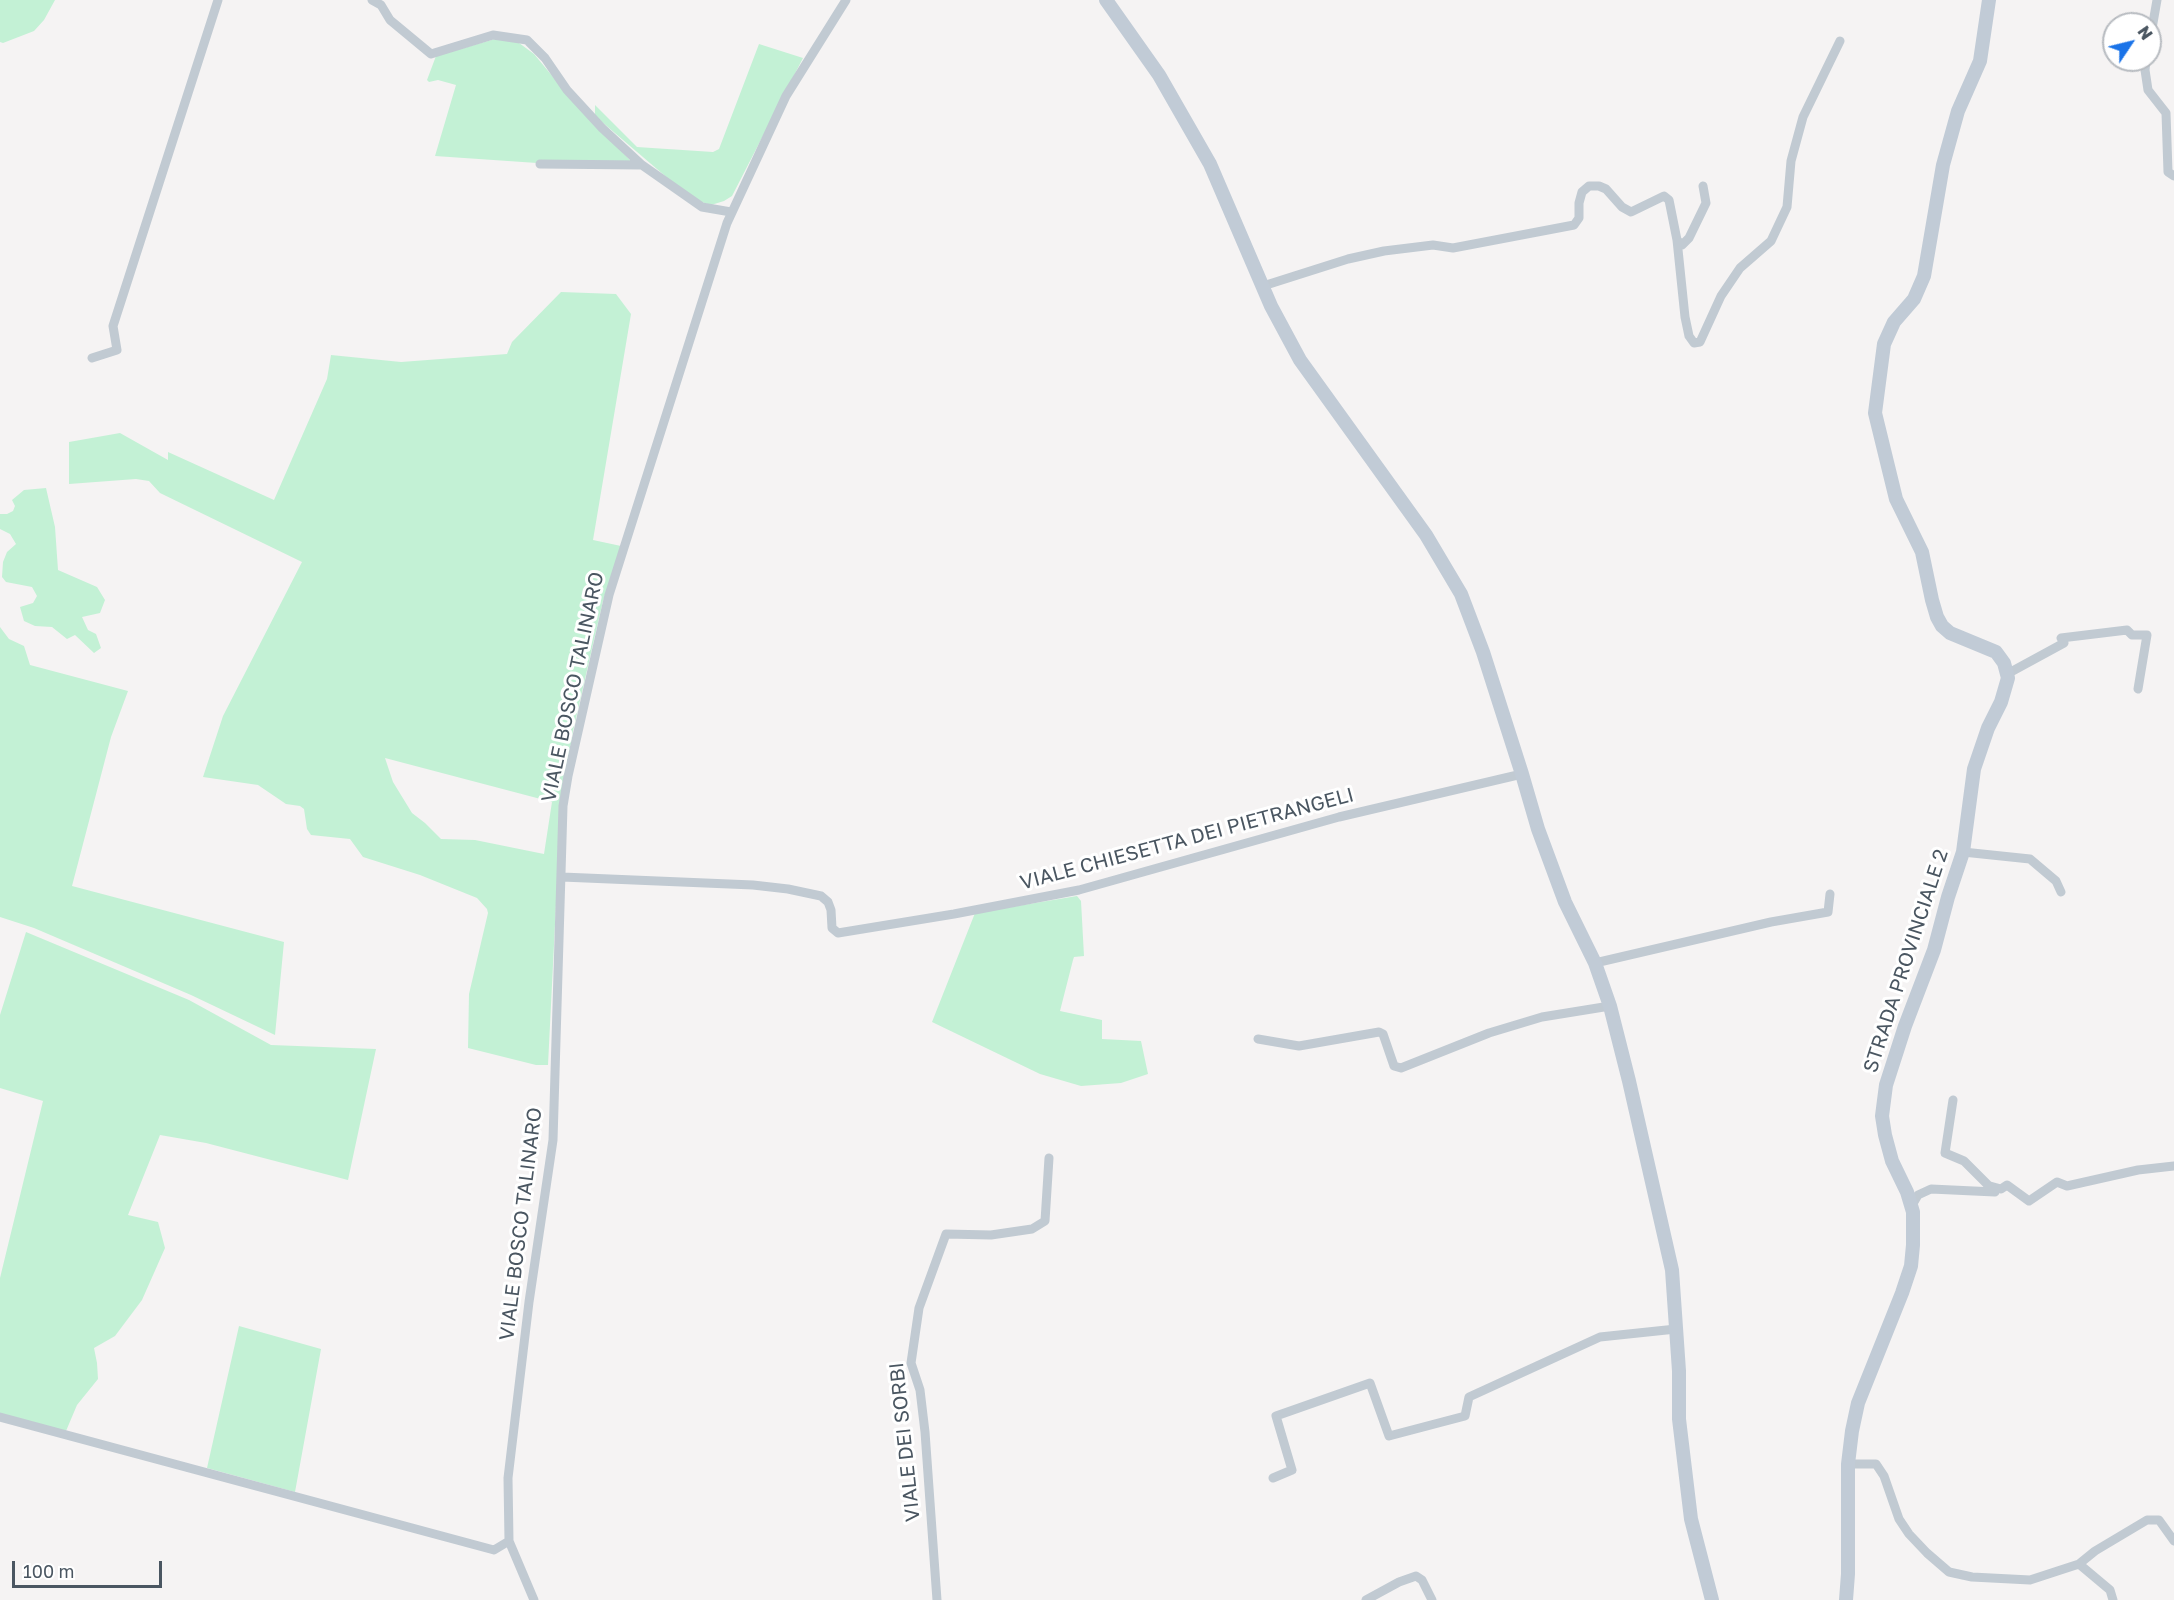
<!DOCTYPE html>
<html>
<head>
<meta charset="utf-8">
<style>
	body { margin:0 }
	#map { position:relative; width:2174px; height:1600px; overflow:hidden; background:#f5f3f3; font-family:"Golos Text",sans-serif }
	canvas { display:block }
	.north { position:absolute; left:2102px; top:12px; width:60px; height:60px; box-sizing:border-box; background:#fff; border:2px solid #b7bbc0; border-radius:50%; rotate:55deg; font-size:16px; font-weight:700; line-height:24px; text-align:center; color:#4a5661 }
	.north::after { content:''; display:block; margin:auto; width:21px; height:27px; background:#1a73e8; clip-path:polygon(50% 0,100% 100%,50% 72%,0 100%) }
	.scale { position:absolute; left:12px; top:1561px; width:150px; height:27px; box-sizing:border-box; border:3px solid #4a5661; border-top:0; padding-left:8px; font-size:18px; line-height:21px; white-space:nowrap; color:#4a5661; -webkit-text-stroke:4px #fff; paint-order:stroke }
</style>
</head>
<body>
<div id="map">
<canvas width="2174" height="1600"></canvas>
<div class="north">N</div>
<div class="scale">100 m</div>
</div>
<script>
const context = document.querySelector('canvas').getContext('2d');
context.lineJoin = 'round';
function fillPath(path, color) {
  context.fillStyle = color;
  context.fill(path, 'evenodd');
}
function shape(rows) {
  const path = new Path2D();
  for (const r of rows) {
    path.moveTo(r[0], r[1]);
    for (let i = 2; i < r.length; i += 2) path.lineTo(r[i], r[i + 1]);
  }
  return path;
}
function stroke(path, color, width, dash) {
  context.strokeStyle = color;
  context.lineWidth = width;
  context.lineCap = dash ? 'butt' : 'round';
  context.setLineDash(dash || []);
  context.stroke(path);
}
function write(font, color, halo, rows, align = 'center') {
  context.font = font + ' "Golos Text",sans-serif';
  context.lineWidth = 6;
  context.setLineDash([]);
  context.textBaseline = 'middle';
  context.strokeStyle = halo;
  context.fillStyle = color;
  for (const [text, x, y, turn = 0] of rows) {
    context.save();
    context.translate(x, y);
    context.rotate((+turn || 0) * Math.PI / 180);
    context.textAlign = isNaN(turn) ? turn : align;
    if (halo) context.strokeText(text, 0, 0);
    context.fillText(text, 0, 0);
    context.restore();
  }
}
fillPath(shape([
	[0,0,55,0,44,20,34,31,3,43,0,42],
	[495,39,515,40,534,54,582,112,631,161,537,163,435,156,456,85,438,80,429,82,427,80,436,56],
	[759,44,803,58,732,196,724,201,711,205,692,199,595,116,595,105,637,147,713,152,719,149],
	[561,292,616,294,631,314,593,540,621,546,603,601,573,731,561,804,548,1065,536,1065,468,1048,469,994,488,913,487,909,477,898,420,875,363,857,350,839,311,835,307,829,304,809,300,806,286,804,258,785,203,777,223,716,302,562,160,493,149,481,136,479,69,484,69,442,120,433,168,460,168,452,274,500,327,379,331,355,401,362,507,354,512,342],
	[385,758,552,802,544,854,475,840,441,839,425,823,412,813,393,782],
	[46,488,55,527,58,570,97,587,105,600,100,613,82,617,88,630,96,634,101,648,94,653,75,635,67,639,52,627,35,626,24,621,20,607,33,603,37,596,32,587,6,582,2,577,3,562,7,552,16,544,10,534,0,529,0,514,7,514,13,511,15,506,12,500,24,490],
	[0,627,9,639,24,646,30,665,128,691,111,737,72,886,284,942,275,1035,191,995,34,928,0,917],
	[1077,896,1081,901,1084,956,1074,957,1073,960,1060,1011,1102,1020,1102,1039,1141,1041,1148,1074,1121,1083,1081,1086,1040,1074,932,1022,975,913],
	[26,932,189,1000,271,1045,376,1049,348,1180,206,1143,160,1135,128,1215,158,1222,165,1248,142,1300,115,1336,94,1348,97,1363,98,1379,77,1405,66,1431,0,1414,0,1278,43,1101,0,1088,0,1015],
	[239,1326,321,1349,295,1492,207,1468]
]), '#c3f1d5');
stroke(shape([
	[372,0,381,5,390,20,431,54,493,35,527,40,545,58,567,90,602,128,642,165,702,207,731,212],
	[2150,40,2157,0],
	[2146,60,2145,70,2148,90,2166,113,2168,172,2174,176],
	[540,164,642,165],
	[1677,240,1682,245,1689,238,1706,203,1703,186],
	[1263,286,1348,259,1384,251,1433,245,1453,248,1574,225,1579,218,1579,203,1582,192,1589,186,1599,186,1606,189,1622,207,1631,212,1664,196,1669,200,1677,240,1685,317,1689,336,1694,343,1700,342,1721,296,1740,268,1771,241,1787,207,1791,161,1803,117,1840,41],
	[92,358,117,350,113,326,218,0],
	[2007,674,2064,643,2061,638,2127,630,2132,635,2147,635,2138,689],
	[1963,852,2030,859,2056,881,2061,892],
	[562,877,753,885,788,889,821,896,828,902,831,910,832,928,838,933,954,914,1079,890,1339,817,1522,774],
	[1595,963,1771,922,1828,912,1830,894],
	[1258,1039,1299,1046,1379,1032,1383,1034,1394,1066,1401,1068,1489,1033,1542,1017,1610,1006],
	[1990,1186,2001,1189,2007,1185,2029,1201,2057,1182,2067,1186,2138,1170,2174,1166],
	[1911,1207,1918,1195,1931,1189,1995,1192,1964,1161,1945,1153,1953,1100],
	[0,1417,494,1550,509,1541],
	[1848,1464,1876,1464,1884,1476,1899,1519,1909,1534,1927,1553,1949,1572,1972,1577,2030,1580,2079,1564,2095,1551,2147,1520,2159,1520,2174,1541],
	[1273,1478,1292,1470,1276,1416,1370,1383,1389,1436,1465,1416,1469,1397,1600,1337,1676,1329],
	[2079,1564,2110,1590,2113,1600],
	[534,1600,509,1541,508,1478,529,1302,553,1140,563,806,568,776,609,595,727,223,786,96,846,0],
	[937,1600,925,1432,920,1390,911,1363,919,1308,946,1234,991,1235,1032,1229,1045,1221,1049,1158],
	[1366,1600,1399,1582,1416,1576,1422,1580,1432,1600]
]), '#c1cad2', 9);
stroke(shape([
	[1106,0,1159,75,1210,164,1271,306,1300,360,1426,535,1461,594,1483,652,1522,774,1538,829,1565,902,1595,963,1610,1006,1629,1081,1672,1270,1679,1371,1679,1419,1691,1519,1712,1600],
	[1846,1600,1848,1574,1848,1464,1852,1431,1858,1403,1902,1293,1911,1266,1913,1245,1913,1212,1907,1192,1892,1161,1885,1135,1882,1116,1886,1085,1905,1026,1934,950,1948,897,1963,852,1974,769,1988,728,2001,702,2008,678,2004,663,1996,652,1950,633,1942,626,1937,617,1932,600,1922,552,1896,499,1875,413,1884,344,1894,322,1914,299,1924,276,1943,165,1958,111,1980,61,1989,0]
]), '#c1cbd6', 14);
write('20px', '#4a5661', '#fff', [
	["VIALE BOSCO TALINARO",573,687,-78],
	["VIALE CHIESETTA DEI PIETRANGELI",1187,839,-15],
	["STRADA PROVINCIALE 2",1906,961,-72],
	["VIALE BOSCO TALINARO",521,1224,-83],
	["VIALE DEI SORBI",905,1442,-96]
]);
</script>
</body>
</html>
